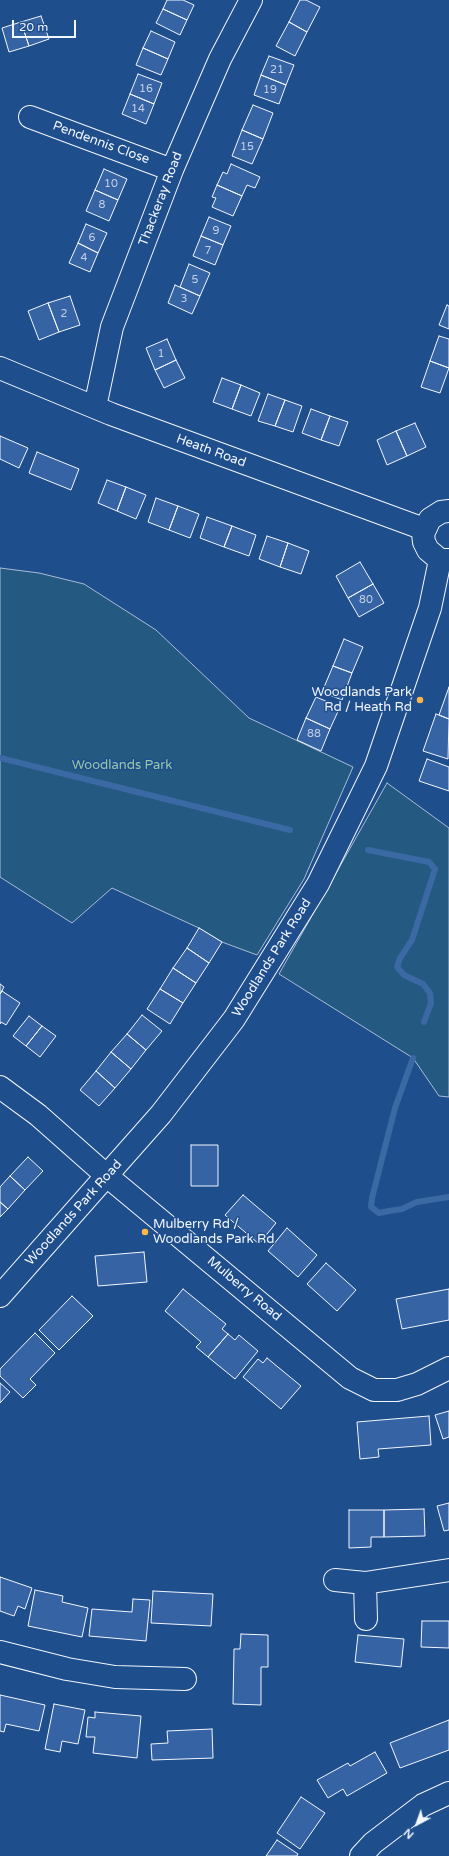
<!DOCTYPE html>
<html>
<head>
<meta charset="utf-8">
<style>
	body { margin:0 }
	#map { position:relative; width:449px; height:1856px; overflow:hidden; background:#1f4e8c; font-family:"Varela Round",sans-serif }
	canvas { display:block }
	.north { position:absolute; left:397px; top:1804px; width:40px; height:40px; -webkit-text-stroke:3px #1f4e8c; paint-order:stroke; rotate:221deg; font-size:11px; font-weight:700; line-height:16px; text-align:center; color:#f2f6ff }
	.north::after { content:''; display:block; margin:auto; width:14px; height:18px; background:#f2f6ff; clip-path:polygon(50% 0,100% 100%,50% 72%,0 100%) }
	.scale { position:absolute; left:12px; top:20px; width:64px; height:18px; box-sizing:border-box; border:2px solid #f2f6ff; border-top:0; padding-left:5px; font-size:12px; line-height:14px; white-space:nowrap; color:#f2f6ff; -webkit-text-stroke:3px #1f4e8c; paint-order:stroke }
</style>
</head>
<body>
<div id="map">
<canvas width="449" height="1856"></canvas>
<div class="north">N</div>
<div class="scale">20 m</div>
</div>
<script>
const context = document.querySelector('canvas').getContext('2d');
context.lineJoin = 'round';
function fillPath(path, color) {
  context.fillStyle = color;
  context.fill(path, 'evenodd');
}
function shape(rows) {
  const path = new Path2D();
  for (const r of rows) {
    path.moveTo(r[0], r[1]);
    for (let i = 2; i < r.length; i += 2) path.lineTo(r[i], r[i + 1]);
  }
  return path;
}
function stroke(path, color, width, dash) {
  context.strokeStyle = color;
  context.lineWidth = width;
  context.lineCap = dash ? 'butt' : 'round';
  context.setLineDash(dash || []);
  context.stroke(path);
}
function write(font, color, halo, rows, align = 'center') {
  context.font = font + ' "Varela Round",sans-serif';
  context.lineWidth = 3;
  context.setLineDash([]);
  context.textBaseline = 'middle';
  context.strokeStyle = halo;
  context.fillStyle = color;
  for (const [text, x, y, turn = 0] of rows) {
    context.save();
    context.translate(x, y);
    context.rotate((+turn || 0) * Math.PI / 180);
    context.textAlign = isNaN(turn) ? turn : align;
    if (halo) context.strokeText(text, 0, 0);
    context.fillText(text, 0, 0);
    context.restore();
  }
}
const green = shape([
	[0,568,39,573,84,584,156,630,249,718,353,767,304,879,257,955,222,942,199,928,112,888,72,923,0,877,0,568],
	[387,783,449,828,449,1097,439,1096,413,1058,279,974,387,783]
]);
fillPath(green, '#245a82');
stroke(green, '#a8bbd7', 1);
stroke(shape([
	[0,758,290,830],
	[368,850,429,862,435,869,412,940,400,958,397,967,404,975,423,984,430,993,431,1003,424,1022],
	[413,1058,395,1108,372,1198,371,1207,379,1213,389,1211,402,1209,417,1202,449,1197]
]), '#3b69a3', 6);
const building = shape([
	[167,0,183,0,194,5,187,20,163,9,167,0],
	[300,0,306,0,320,7,307,32,289,22,300,0],
	[163,9,187,20,180,35,156,23,163,9],
	[41,16,49,39,29,46,21,22,41,16],
	[21,22,29,46,9,52,2,28,21,22],
	[289,22,307,32,295,56,276,46,289,22],
	[151,31,175,42,168,59,143,48,151,31],
	[143,48,168,59,161,75,136,65,143,48],
	[269,56,294,65,286,85,261,75,269,56],
	[138,74,162,83,154,104,130,94,138,74],
	[261,75,286,85,279,104,254,95,261,75],
	[130,94,154,104,146,124,122,114,130,94],
	[253,105,273,113,263,139,242,130,253,105],
	[242,130,263,139,252,164,232,156,242,130],
	[231,164,260,177,255,188,247,185,242,196,217,185,223,172,227,174,231,164],
	[104,169,127,179,118,200,95,190,104,169],
	[217,185,242,196,233,216,212,207,216,198,212,197,217,185],
	[95,190,118,200,109,221,86,211,95,190],
	[209,217,231,226,223,245,201,236,209,217],
	[86,224,107,233,98,253,78,243,86,224],
	[201,236,223,245,215,265,193,256,201,236],
	[78,243,98,253,90,272,69,263,78,243],
	[189,264,210,273,200,296,180,287,189,264],
	[175,285,200,296,192,314,168,303,175,285],
	[70,296,80,325,59,332,48,303,70,296],
	[48,303,59,332,39,340,28,311,48,303],
	[447,305,449,306,449,329,439,325,447,305],
	[439,336,449,339,449,368,430,361,439,336],
	[167,339,176,360,155,370,146,348,167,339],
	[176,360,185,378,164,388,155,370,176,360],
	[430,361,449,368,440,393,421,387,430,361],
	[222,378,241,385,232,409,213,402,222,378],
	[241,385,260,393,251,416,232,409,241,385],
	[268,394,285,400,275,426,258,421,268,394],
	[285,400,302,406,293,432,275,426,285,400],
	[311,409,330,416,321,440,302,433,311,409],
	[330,416,348,422,339,446,321,440,330,416],
	[415,423,426,447,407,456,396,431,415,423],
	[396,431,407,456,387,465,377,440,396,431],
	[0,436,28,448,19,468,0,459,0,436],
	[37,452,79,469,71,490,29,473,37,452],
	[107,480,126,487,117,511,98,503,107,480],
	[126,487,146,495,136,519,117,511,126,487],
	[156,498,178,506,169,530,148,522,156,498],
	[178,506,199,514,190,538,169,530,178,506],
	[207,517,232,526,224,547,200,538,207,517],
	[232,526,256,535,249,556,224,547,232,526],
	[267,536,288,543,280,567,259,559,267,536],
	[288,543,309,551,301,574,280,567,288,543],
	[360,562,373,584,348,598,336,576,360,562],
	[373,584,384,603,359,617,348,598,373,584],
	[344,639,363,647,352,673,333,666,344,639],
	[333,666,352,673,342,700,322,692,333,666],
	[449,687,449,719,439,715,449,687],
	[316,697,340,707,330,729,306,718,316,697],
	[436,714,449,719,448,759,423,751,436,714],
	[306,718,330,729,321,751,297,740,306,718],
	[427,759,449,767,449,791,419,781,427,759],
	[199,928,222,942,209,963,187,948,199,928],
	[187,948,209,963,196,983,173,968,187,948],
	[173,968,196,983,183,1003,160,989,173,968],
	[0,984,4,987,0,994,0,984],
	[160,989,183,1003,170,1024,147,1009,160,989],
	[2,991,20,1003,6,1025,1,1022,0,1024,0,994,2,991],
	[142,1015,162,1031,146,1050,127,1034,142,1015],
	[29,1016,42,1026,26,1046,13,1036,29,1016],
	[42,1026,56,1036,40,1057,26,1046,42,1026],
	[127,1034,146,1050,131,1069,111,1052,127,1034],
	[111,1052,131,1069,115,1088,96,1071,111,1052],
	[96,1071,115,1088,99,1106,80,1090,96,1071],
	[191,1145,218,1145,218,1186,191,1186,191,1145],
	[28,1157,43,1171,25,1190,10,1176,28,1157],
	[10,1176,25,1190,8,1209,0,1202,0,1187,10,1176],
	[243,1195,276,1223,259,1244,225,1215,243,1195],
	[0,1202,8,1209,0,1217,0,1202],
	[287,1228,317,1255,298,1277,268,1251,287,1228],
	[144,1252,147,1282,98,1286,95,1256,144,1252],
	[326,1263,356,1290,337,1311,307,1284,326,1263],
	[183,1289,226,1324,222,1329,228,1334,208,1357,196,1347,201,1342,165,1311,183,1289],
	[449,1289,449,1320,402,1329,396,1299,449,1289],
	[72,1296,93,1316,59,1350,39,1330,72,1296],
	[35,1333,55,1353,30,1379,36,1385,23,1398,0,1376,0,1369,35,1333],
	[228,1334,235,1340,239,1335,258,1351,235,1379,208,1357,228,1334],
	[267,1358,301,1386,281,1409,243,1377,258,1359,263,1363,267,1358],
	[0,1383,10,1392,0,1403,0,1383],
	[449,1411,449,1437,443,1439,435,1415,449,1411],
	[429,1416,431,1445,378,1449,379,1457,360,1459,357,1422,429,1416],
	[449,1503,449,1530,444,1531,437,1506,449,1503],
	[424,1509,425,1536,384,1537,384,1510,424,1509],
	[349,1510,384,1510,384,1537,371,1537,371,1547,349,1548,349,1510],
	[0,1577,32,1588,25,1609,18,1606,14,1616,0,1611,0,1577],
	[35,1590,63,1596,62,1602,88,1608,82,1637,28,1626,35,1590],
	[153,1591,213,1594,211,1626,151,1623,153,1591],
	[133,1599,150,1600,146,1641,89,1636,92,1609,132,1612,133,1599],
	[422,1621,449,1621,449,1648,421,1647,422,1621],
	[241,1634,268,1635,268,1667,261,1667,261,1705,233,1704,234,1649,240,1649,241,1634],
	[358,1635,404,1639,401,1667,355,1662,358,1635],
	[0,1695,45,1705,39,1731,6,1724,4,1732,0,1731,0,1695],
	[54,1704,85,1710,78,1744,62,1741,60,1752,45,1749,54,1704],
	[95,1712,141,1716,137,1758,93,1753,95,1737,86,1737,88,1717,95,1718,95,1712],
	[449,1720,449,1750,400,1768,390,1743,449,1720],
	[212,1729,213,1758,152,1760,151,1744,168,1743,167,1731,212,1729],
	[375,1752,387,1773,347,1796,343,1789,328,1798,317,1780,348,1763,350,1766,375,1752],
	[301,1797,325,1813,300,1849,277,1833,301,1797],
	[277,1840,298,1854,297,1856,266,1856,277,1840]
]);
fillPath(building, '#3563a3');
stroke(building, '#f2f6ff', 1);
const minor = shape([
	[30,117,172,170],
	[0,368,111,414,424,529],
	[95,407,112,327,172,170,220,59,251,0],
	[449,511,441,512,430,519,423,534,424,542,428,550,440,560,449,560],
	[0,1087,38,1115,107,1176,350,1378,374,1390,397,1390,417,1384,449,1368],
	[0,1296,161,1114,234,1019,318,884,376,766,430,608,440,560],
	[335,1580,365,1583],
	[366,1619,365,1583,449,1570],
	[0,1652,67,1669,115,1677,185,1679],
	[361,1856,373,1843,423,1805,449,1793]
]);
stroke(minor, '#f2f6ff', 24);
stroke(minor, '#1f4e8c', 22);
for (const [x, y, r, color] of [
	[420,700,4,"#ffb74d"],
	[145,1232,4,"#ffb74d"]
]) {
  const dot = new Path2D();
  dot.arc(x, y, r, 0, 2 * Math.PI);
  context.fillStyle = color;
  context.fill(dot);
  stroke(dot, '#1f4e8c', 1.5);
}
write('11px', '#c3d1e8', null, [
	["21",277,70],
	["16",146,89],
	["19",270,90],
	["14",138,109],
	["15",247,147],
	["10",111,184],
	["8",102,205],
	["9",216,231],
	["6",92,238],
	["7",208,251],
	["4",84,258],
	["5",195,280],
	["3",184,299],
	["2",64,314],
	["1",161,354],
	["80",366,600],
	["88",314,734]
]);
write('13px', '#f2f6ff', '#1f4e8c', [
	["Pendennis Close",101,143,20],
	["Thackeray Road",161,199,-69],
	["Heath Road",211,451,20],
	["Woodlands Park Road",272,958,-58],
	["Woodlands Park Road",74,1213,-48],
	["Mulberry Road",244,1289,40]
]);
write('13px', '#f2f6ff', '#1f4e8c', [
	["Woodlands Park",412,693],
	["Rd / Heath Rd",412,708],
	["Mulberry Rd /",153,1225,"left"],
	["Woodlands Park Rd",153,1240,"left"]
], 'right');
write('13px', '#97c8a6', '#1f4e8c', [
	["Woodlands Park",122,766]
]);
</script>
</body>
</html>
